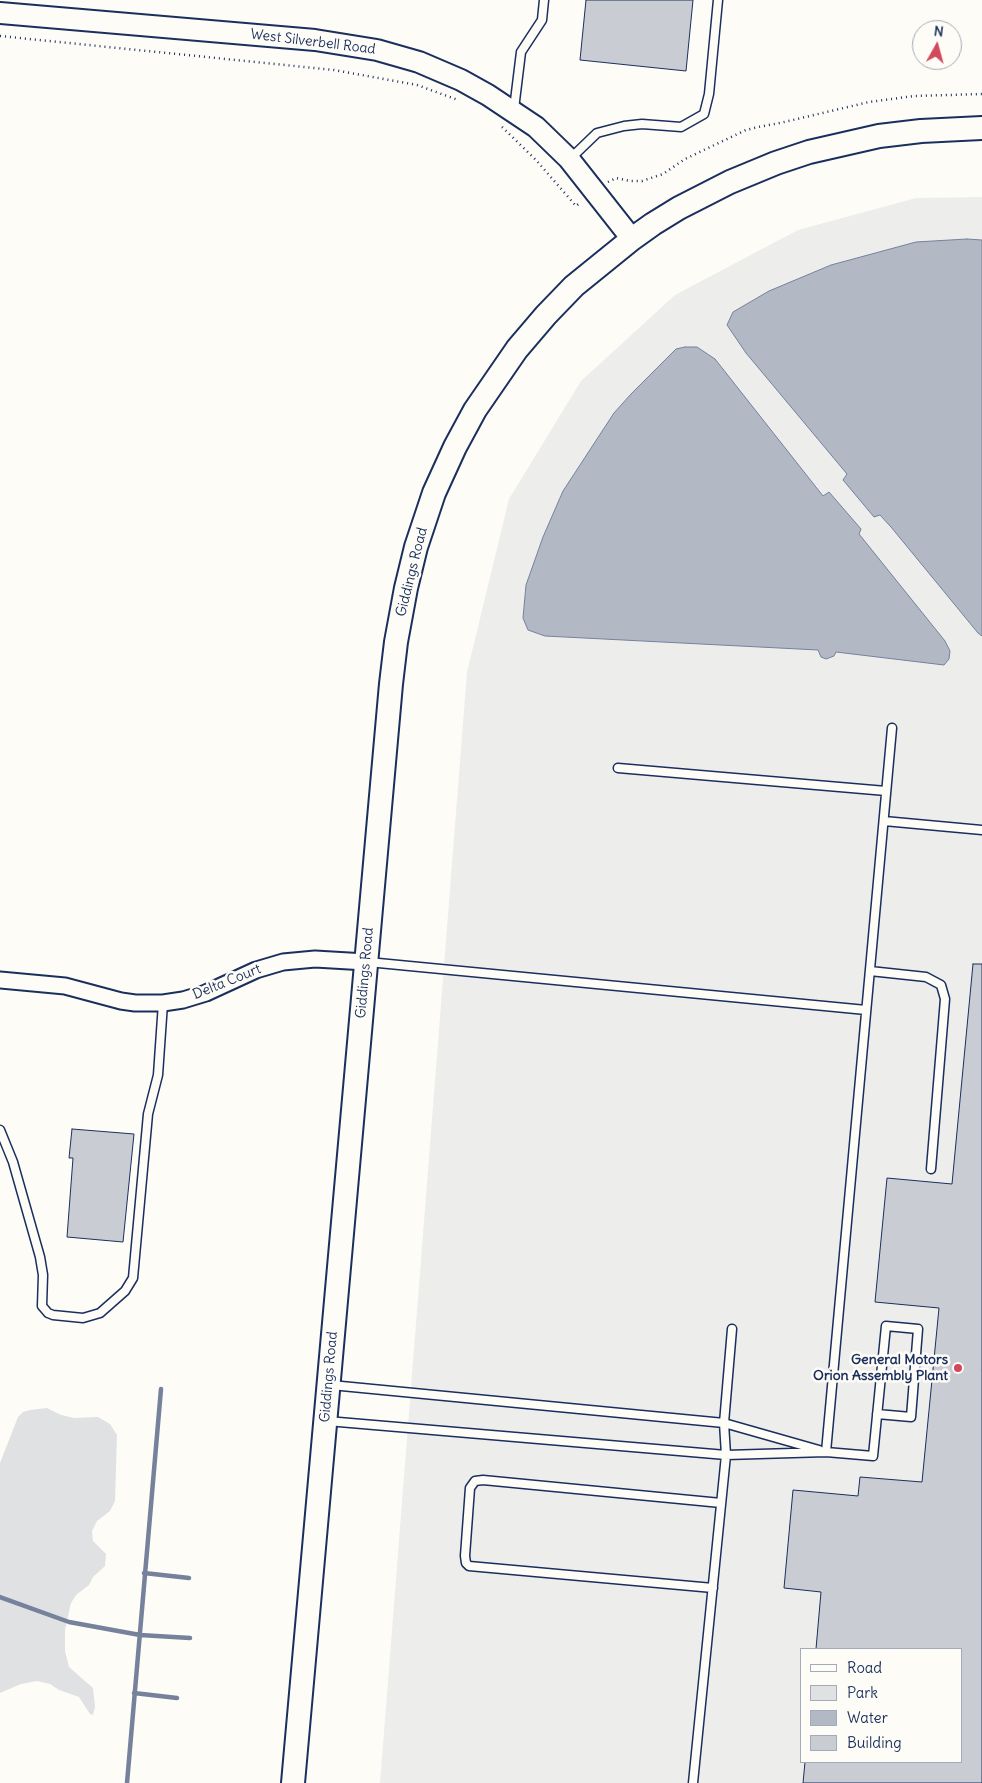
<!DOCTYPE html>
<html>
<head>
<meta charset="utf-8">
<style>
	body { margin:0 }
	#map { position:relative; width:982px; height:1783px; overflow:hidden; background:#fdfcf7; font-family:Delius,sans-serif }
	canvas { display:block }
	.legend { position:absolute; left:800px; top:1648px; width:162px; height:115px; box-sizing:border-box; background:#fdfcf7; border:1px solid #a3aaba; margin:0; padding:6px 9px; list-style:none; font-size:15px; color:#1b2f5e }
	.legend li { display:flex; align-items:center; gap:10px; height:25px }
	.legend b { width:25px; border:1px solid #a3aaba }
	.north { position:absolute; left:912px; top:20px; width:50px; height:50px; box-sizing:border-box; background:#fdfcf7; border:1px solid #a3aaba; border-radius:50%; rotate:7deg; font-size:14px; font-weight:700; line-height:20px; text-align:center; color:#1b2f5e }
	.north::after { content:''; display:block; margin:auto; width:18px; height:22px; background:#d1495b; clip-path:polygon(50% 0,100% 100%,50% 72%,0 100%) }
</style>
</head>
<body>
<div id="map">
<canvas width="982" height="1783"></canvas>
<ul class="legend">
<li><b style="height:6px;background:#fdfcf7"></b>Road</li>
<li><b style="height:14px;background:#e0e1e3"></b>Park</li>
<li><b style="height:14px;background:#b3b8c5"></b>Water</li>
<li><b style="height:14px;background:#c9ccd3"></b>Building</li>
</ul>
<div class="north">N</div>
</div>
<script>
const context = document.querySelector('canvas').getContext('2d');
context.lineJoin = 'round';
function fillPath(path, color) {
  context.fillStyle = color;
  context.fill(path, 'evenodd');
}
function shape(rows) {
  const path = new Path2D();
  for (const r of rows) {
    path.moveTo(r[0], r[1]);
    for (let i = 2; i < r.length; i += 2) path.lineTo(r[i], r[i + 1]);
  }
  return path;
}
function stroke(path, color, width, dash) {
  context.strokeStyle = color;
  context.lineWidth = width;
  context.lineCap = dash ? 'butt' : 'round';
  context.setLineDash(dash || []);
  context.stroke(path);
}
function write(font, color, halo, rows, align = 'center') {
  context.font = font + ' Delius,sans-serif';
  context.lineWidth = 5;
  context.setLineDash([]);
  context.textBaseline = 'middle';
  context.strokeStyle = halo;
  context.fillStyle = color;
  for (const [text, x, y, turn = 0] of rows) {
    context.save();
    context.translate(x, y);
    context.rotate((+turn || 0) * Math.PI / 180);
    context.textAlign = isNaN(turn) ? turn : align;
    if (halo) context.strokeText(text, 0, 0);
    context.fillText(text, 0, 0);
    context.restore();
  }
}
fillPath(shape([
	[982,197,982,1783,380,1783,467,672,509,499,581,381,675,295,798,230,916,198],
	[801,1649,961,1649,961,1762,801,1762]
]), '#edeeec');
fillPath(shape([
	[47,1408,61,1415,74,1418,98,1417,110,1424,117,1435,115,1501,110,1511,97,1521,92,1531,93,1541,106,1554,105,1566,93,1577,89,1585,76,1595,71,1603,65,1630,65,1651,69,1667,93,1688,95,1707,93,1715,90,1714,79,1697,59,1690,50,1684,37,1681,21,1684,0,1693,0,1463,18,1417,23,1412,30,1410]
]), '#e0e1e3');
const water = shape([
	[967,239,982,240,982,636,978,633,891,527,880,515,874,517,843,480,847,474,746,353,727,325,733,312,769,291,831,265,916,242,967,239],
	[685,347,697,347,715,359,823,496,829,492,861,529,859,534,945,641,950,651,949,659,944,665,836,652,834,656,826,659,821,657,818,650,545,636,528,630,523,618,526,585,543,537,563,491,614,413,631,394,676,349,685,347]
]);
fillPath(water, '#b3b8c5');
stroke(water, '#76819c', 1);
stroke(shape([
	[144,1573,189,1578],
	[0,1597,69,1622,140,1635,190,1638],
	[134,1693,177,1698],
	[127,1783,161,1389]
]), '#76819c', 4.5);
const building = shape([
	[586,0,693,0,686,71,580,60,586,0],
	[973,964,982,964,982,1783,803,1783,805,1762,961,1762,961,1649,816,1649,821,1592,784,1588,793,1490,858,1496,860,1477,922,1482,939,1308,875,1302,887,1178,952,1184,973,964],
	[72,1129,134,1134,123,1242,67,1237,73,1158,69,1158,72,1129]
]);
fillPath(building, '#c9ccd3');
stroke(building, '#1b2f5e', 1);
const service = shape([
	[514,109,521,52,542,20,544,0],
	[571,158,597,133,624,126,642,124,681,127,704,114,709,94,718,0],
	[618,768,886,791],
	[884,821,982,830],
	[368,962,866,1010],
	[870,971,926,977,941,985,945,999,931,1169],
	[0,1130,13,1162,40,1257,43,1275,42,1306,48,1313,53,1315,83,1318,100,1313,125,1291,133,1278,148,1114,158,1075,163,1003],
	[331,1385,724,1423,819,1450],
	[327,1421,726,1455,826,1452,873,1456,886,1326,918,1329,911,1417,877,1414],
	[826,1452,892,728],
	[713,1588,469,1566,466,1563,465,1556,470,1488,475,1481,483,1480,721,1503],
	[693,1783,726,1455,724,1423,732,1329]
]);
const minor = shape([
	[0,980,65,986,121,1001,135,1003,163,1003,183,1000,206,993,256,970,283,962,315,959,366,962]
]);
const tertiary = shape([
	[0,13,315,40,377,50,419,62,461,80,488,95,536,127,569,159,632,239]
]);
const secondary = shape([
	[293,1783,391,684,396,642,406,588,416,547,434,493,455,447,475,410,517,349,546,315,574,286,632,239,653,224,679,208,730,182,776,163,809,152,879,136,921,131,982,128]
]);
stroke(service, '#1b2f5e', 11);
stroke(minor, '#1b2f5e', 19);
stroke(tertiary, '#1b2f5e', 24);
stroke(secondary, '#1b2f5e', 26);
stroke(shape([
	[0,36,334,70,417,85,458,100],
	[502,127,536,160,576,206,581,202],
	[608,182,616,178,630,181,642,181,663,174,685,159,746,130,758,127,780,123,869,102,914,96,982,94]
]), '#1b2f5e', 2.5, [1, 4]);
stroke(service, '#fdfcf7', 8);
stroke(minor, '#fdfcf7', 15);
stroke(tertiary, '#fdfcf7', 20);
stroke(secondary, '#fdfcf7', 22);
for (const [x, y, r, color] of [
	[958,1368,5,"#d1495b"]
]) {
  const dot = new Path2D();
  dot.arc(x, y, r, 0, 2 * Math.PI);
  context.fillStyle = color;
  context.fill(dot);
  stroke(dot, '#fdfcf7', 2);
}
write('14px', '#1b2f5e', '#fdfcf7', [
	["West Silverbell Road",313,42,7],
	["Giddings Road",412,572,-76],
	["Giddings Road",365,973,-85],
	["Delta Court",227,982,-22],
	["Giddings Road",329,1377,-85]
]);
write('bold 14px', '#1b2f5e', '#fdfcf7', [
	["General Motors",948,1360],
	["Orion Assembly Plant",948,1376]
], 'right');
</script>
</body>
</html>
